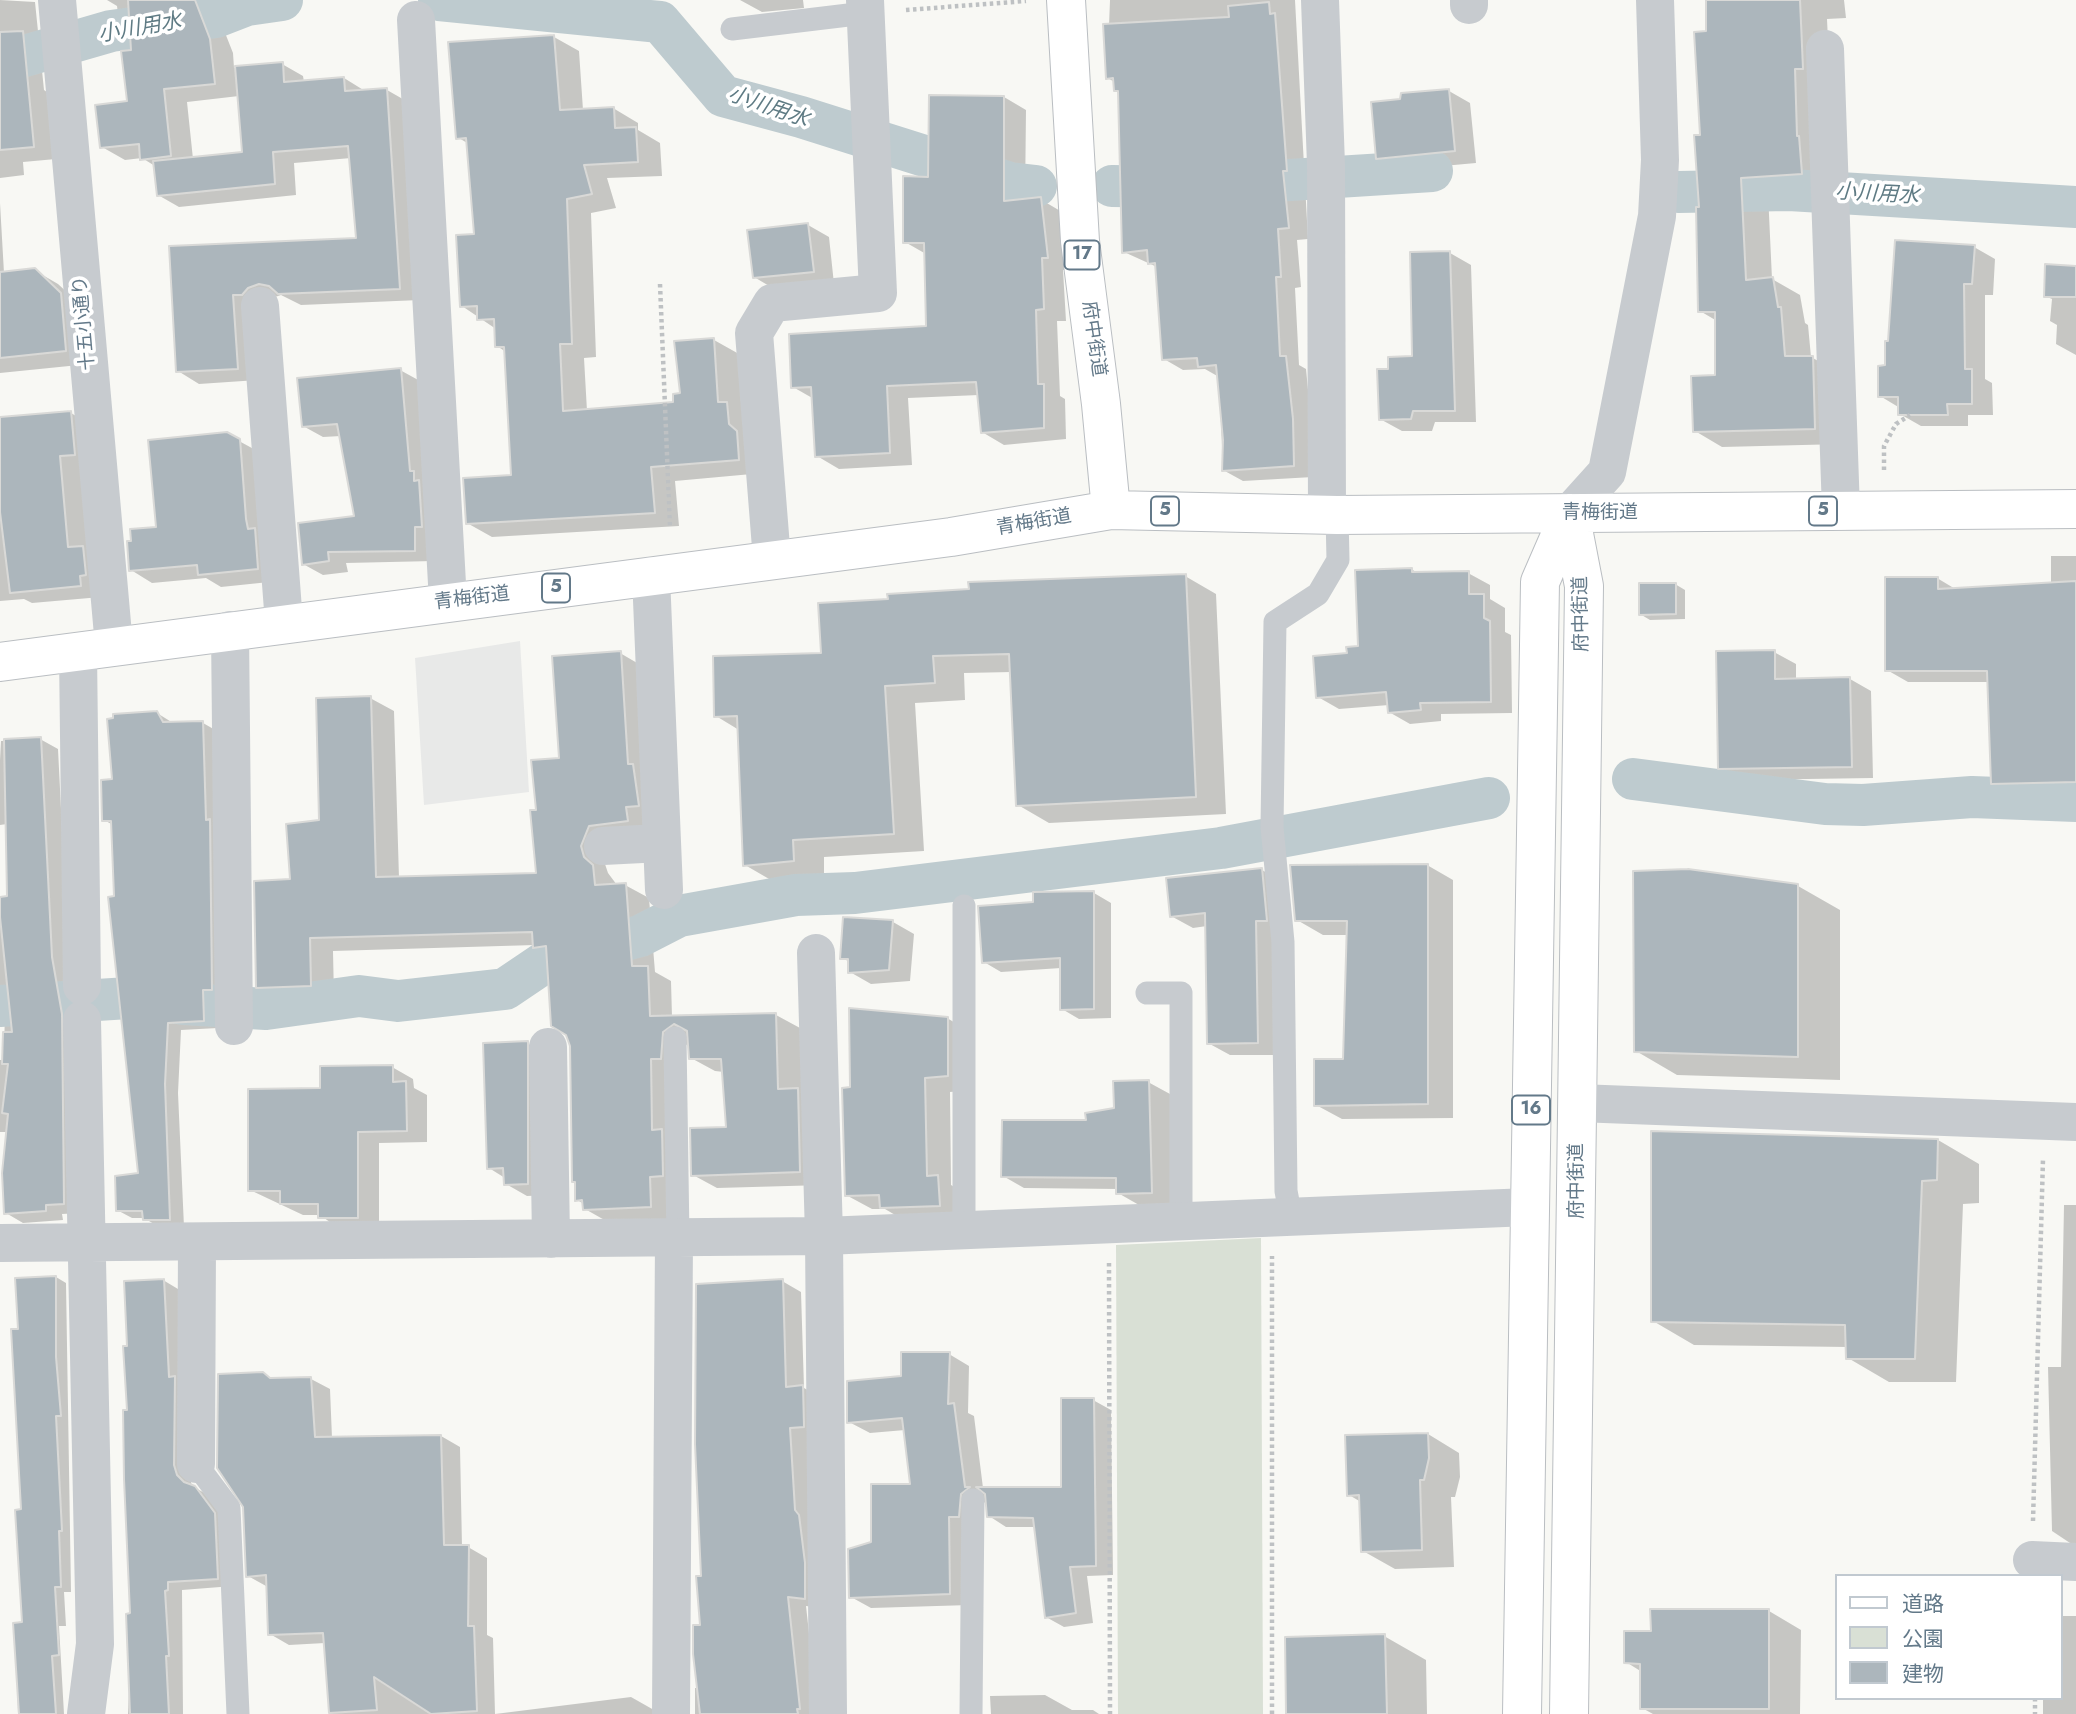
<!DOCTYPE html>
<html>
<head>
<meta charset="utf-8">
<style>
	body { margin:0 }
	#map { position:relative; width:2076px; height:1714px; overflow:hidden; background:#f8f8f4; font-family:Jost,"Noto Sans JP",sans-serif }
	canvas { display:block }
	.legend { position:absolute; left:1835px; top:1574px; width:228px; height:126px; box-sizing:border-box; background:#fff; border:2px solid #c1c9d0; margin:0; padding:9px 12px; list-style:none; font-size:21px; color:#637989 }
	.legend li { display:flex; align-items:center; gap:14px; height:35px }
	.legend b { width:35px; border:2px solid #c1c9d0 }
</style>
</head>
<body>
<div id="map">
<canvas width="2076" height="1714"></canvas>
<ul class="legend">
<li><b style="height:9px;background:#fff"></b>道路</li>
<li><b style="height:19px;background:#d9e0d5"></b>公園</li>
<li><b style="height:19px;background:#acb6bc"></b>建物</li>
</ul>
</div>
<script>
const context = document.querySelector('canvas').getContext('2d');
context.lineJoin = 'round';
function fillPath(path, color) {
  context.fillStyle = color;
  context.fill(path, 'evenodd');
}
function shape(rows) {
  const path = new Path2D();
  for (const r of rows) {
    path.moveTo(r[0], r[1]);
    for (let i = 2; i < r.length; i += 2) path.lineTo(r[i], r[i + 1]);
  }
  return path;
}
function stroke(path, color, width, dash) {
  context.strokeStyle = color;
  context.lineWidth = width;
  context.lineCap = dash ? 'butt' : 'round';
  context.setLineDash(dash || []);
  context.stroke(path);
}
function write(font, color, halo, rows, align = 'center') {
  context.font = font + ' Jost,"Noto Sans JP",sans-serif';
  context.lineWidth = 7;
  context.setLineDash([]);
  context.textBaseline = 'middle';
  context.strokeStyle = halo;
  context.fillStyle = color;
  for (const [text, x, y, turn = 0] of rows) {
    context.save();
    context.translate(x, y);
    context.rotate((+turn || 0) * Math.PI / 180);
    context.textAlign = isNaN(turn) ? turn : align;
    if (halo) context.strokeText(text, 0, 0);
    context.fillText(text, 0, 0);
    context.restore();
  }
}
fillPath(shape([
	[520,641,529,792,424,805,415,658]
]), '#e8e9e8');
fillPath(shape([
	[1261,1238,1263,1714,1118,1714,1116,1245]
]), '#d9e0d5');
fillPath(shape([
	[0,0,35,2,44,90,50,94,56,159,23,162,24,175,0,178],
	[107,0,241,0,241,4,218,15,233,53,234,68,282,64,303,76,304,82,344,78,365,91,387,90,408,102,420,300,301,305,281,295,269,299,258,380,199,384,178,371,171,248,358,240,351,158,294,163,296,195,179,207,158,195,155,166,142,158,125,160,102,147,129,103,117,6],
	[239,96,244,153,193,159,187,102],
	[740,0,803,0,804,8,762,12],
	[1110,0,1295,0,1308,239,1297,240,1301,287,1295,288,1299,365,1306,369,1312,431,1313,477,1243,481,1223,470,1219,377,1205,369,1183,370,1164,359,1157,267,1124,252,1120,93,1116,90,1115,82,1107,78],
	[1707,0,1844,0,1846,18,1827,19,1830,84,1829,189,1768,193,1772,279,1800,295,1805,323,1808,325,1811,357,1840,373,1843,444,1722,447,1695,431,1717,377,1717,321,1700,311,1702,137],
	[554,37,579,51,583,110,613,108,638,123,638,130,660,143,662,176,607,178,616,208,591,213,596,357,584,358,587,411,675,404,714,340,739,354,763,473,675,481,679,526,492,537,467,523,513,477,506,352,497,346,496,329,462,306,475,236,469,144,457,137],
	[1449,91,1470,103,1476,163,1399,170,1378,158],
	[1004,97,1026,110,1025,201,1040,199,1062,212,1069,269,1063,270,1066,321,1057,321,1060,396,1065,399,1066,439,1004,445,982,432,979,395,908,398,912,465,839,469,817,456,814,399,793,387,928,328,926,254,905,242,929,178],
	[0,203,4,273,34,270,58,284,84,308,89,364,0,373],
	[808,225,829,237,834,284,776,290,754,277],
	[1974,247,1995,259,1993,295,1985,295,1985,379,1992,383,1993,415,1968,415,1968,426,1921,426,1900,414,1900,408,1880,396,1887,367],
	[1450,253,1471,265,1476,422,1435,422,1432,431,1402,431,1380,419,1390,371,1414,358],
	[2076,267,2076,355,2056,344,2057,325,2050,321,2052,299,2045,296],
	[400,370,420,381,434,561,346,563,348,572,323,575,303,564,356,517,341,436,323,437,303,426],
	[71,413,91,425,101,597,32,603,24,599,0,601,0,418],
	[239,441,261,453,279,581,221,587,206,578,152,583,131,570,158,528],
	[2051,556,2076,556,2076,796,2072,794,2014,795,1992,783,1989,682,1908,682,1887,670,1937,578,1957,590,2051,585],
	[1411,569,1418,573,1468,573,1490,585,1490,599,1505,608,1505,632,1511,635,1512,713,1441,714,1441,721,1410,724,1389,712,1389,705,1339,709,1318,697,1349,654,1360,647],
	[1185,576,1216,594,1226,814,1049,823,1018,805,1012,672,964,673,965,700,915,703,924,851,824,857,824,878,776,883,745,865,739,730,716,716,823,655,890,600],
	[1675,584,1685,590,1685,619,1650,620,1640,614],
	[1774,652,1796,664,1796,680,1850,679,1871,691,1873,778,1741,780,1720,768],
	[620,653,644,667,662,819,604,861,608,873,617,885,625,885,649,898,655,972,671,981,672,1017,776,1015,800,1028,824,1185,717,1188,693,1175,727,1129,724,1072,715,1071,691,1058,690,1043,686,1045,674,1220,608,1222,585,1209,584,1204,577,1200,572,1046,548,954,535,945,333,951,334,998,281,1001,257,987,292,881,321,822,370,698,394,711,399,878,538,875,538,811,560,759],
	[157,713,173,723,203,723,217,731,218,1028,181,1030,178,1093,184,1227,159,1227,144,1218,132,1218,117,1210,140,1175,116,898,113,825,104,820,113,781],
	[40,739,58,749,69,968,78,1025,81,1213,62,1214,63,1220,23,1223,6,1213,8,1132,0,1132,0,1060,4,1060,5,1003,0,1004,0,924,9,898,7,824,0,825,0,760,1,741],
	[1427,865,1453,880,1453,1118,1342,1119,1316,1105,1345,1061,1348,935,1323,935,1297,920],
	[1262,870,1283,882,1279,1055,1230,1055,1208,1043,1207,926,1193,928,1171,916],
	[1798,886,1840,910,1840,1080,1677,1075,1636,1051],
	[1094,893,1111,903,1111,1018,1079,1019,1062,1009,1061,968,1001,972,984,962,1034,904],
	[893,922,914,934,910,981,871,984,850,972,850,962,842,958],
	[947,1018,972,1033,973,1090,950,1092,951,1185,963,1192,964,1219,907,1222,885,1209,872,1209,846,1195],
	[527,1043,548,1056,549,1195,527,1196,506,1184,505,1178,489,1168],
	[392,1067,413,1079,414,1088,427,1095,427,1142,379,1143,379,1229,341,1230,320,1215,303,1215,250,1190],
	[1148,1082,1170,1094,1173,1204,1139,1205,1118,1193,1118,1189,1024,1188,1003,1176,1088,1121,1116,1109],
	[1938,1140,1979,1164,1979,1203,1963,1204,1956,1382,1889,1382,1848,1358,1847,1347,1694,1345,1653,1321],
	[2064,1205,2076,1205,2076,1547,2052,1531,2048,1367,2061,1367],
	[56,1277,66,1283,71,1592,64,1592,66,1626,59,1626,64,1714,18,1714,15,1624,24,1624,20,1330],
	[163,1280,178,1289,189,1474,192,1486,210,1496,230,1523,233,1586,182,1590,183,1714,128,1714,132,1615,129,1348],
	[782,1281,801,1292,804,1388,822,1398,823,1608,806,1606,818,1714,695,1714,695,1688,699,1688,703,1577],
	[949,1354,969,1366,968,1413,974,1416,983,1488,1063,1489,1093,1400,1111,1410,1113,1575,1087,1576,1093,1623,1064,1627,1046,1617,1036,1527,1006,1527,989,1516,988,1500,981,1505,970,1605,871,1608,851,1597,873,1543,912,1486,905,1430,870,1433,849,1422,902,1378],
	[311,1379,330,1389,332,1438,441,1436,460,1447,462,1547,468,1547,487,1558,487,1635,493,1638,495,1714,631,1697,661,1714,329,1714,325,1643,289,1645,270,1634,266,1586,248,1576,273,1380],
	[1428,1434,1459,1453,1460,1477,1455,1497,1451,1497,1454,1567,1395,1569,1363,1551,1361,1502,1349,1495],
	[1769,1611,1801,1630,1800,1714,1653,1714,1642,1708,1642,1672,1626,1662,1652,1632],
	[2060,1616,2076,1616,2076,1714,2043,1714,2043,1698,2060,1698],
	[1384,1636,1426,1660,1427,1714,1288,1714],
	[1045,1695,1072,1710,1093,1710,1099,1714,991,1714,990,1696]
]), '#0003');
stroke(shape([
	[439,0,660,22,723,96,801,117,1010,183,1036,186],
	[0,63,111,31,216,17,247,5,282,0],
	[1112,186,1179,187,1432,171],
	[1678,192,1789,190,2076,207],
	[1633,779,1825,804,1863,805,1972,797,2076,801],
	[0,1006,145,997,184,1004,266,1009,359,996,398,1001,505,989,545,962,640,936,679,916,796,895,855,893,1221,848,1489,798]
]), '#becbcf', 42);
const building = shape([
	[128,0,195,0,210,39,215,84,164,89,171,156,140,160,139,144,100,148,95,105,127,101,121,51,131,50,128,0],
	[1706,0,1800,0,1803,69,1795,69,1797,136,1799,136,1802,174,1741,178,1746,280,1773,277,1778,307,1781,307,1785,356,1813,356,1815,429,1693,432,1691,376,1715,375,1715,312,1698,312,1696,207,1699,207,1694,135,1700,135,1694,32,1706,31,1706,0],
	[1269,2,1270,14,1275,13,1287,171,1283,171,1289,228,1278,229,1281,277,1276,277,1280,356,1286,356,1293,419,1294,466,1222,471,1223,440,1216,365,1198,367,1197,358,1162,360,1155,263,1148,264,1147,250,1122,253,1118,91,1114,91,1113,78,1106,79,1103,24,1229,17,1228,6,1269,2],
	[23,31,34,147,0,150,0,32,23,31],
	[554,35,560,110,614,107,615,128,636,127,638,162,584,165,592,194,567,199,572,344,560,344,563,411,673,402,673,394,680,393,674,341,714,338,718,402,727,402,729,424,737,431,739,460,651,467,655,513,466,524,463,478,511,475,504,347,495,347,494,319,477,320,477,306,460,307,456,235,474,234,466,138,456,139,448,42,554,35],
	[283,62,284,82,344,77,345,91,387,88,400,289,278,294,269,286,259,284,248,288,242,295,233,295,238,369,176,372,169,246,356,238,348,146,273,152,275,184,157,196,153,161,242,152,235,66,283,62],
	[1449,89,1455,151,1376,159,1371,102,1400,99,1401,93,1449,89],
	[929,95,1004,96,1004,201,1041,197,1048,258,1042,258,1044,309,1036,310,1038,384,1044,384,1044,428,981,433,976,382,887,386,890,453,815,457,811,387,791,388,789,334,926,326,924,243,903,243,903,176,928,177,929,95],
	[808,223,814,272,753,278,747,230,808,223],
	[1895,240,1975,245,1972,284,1964,284,1965,369,1972,369,1972,404,1947,404,1948,415,1898,415,1898,397,1878,397,1878,366,1885,365,1885,341,1888,341,1895,240],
	[1450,251,1455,411,1413,411,1411,419,1379,420,1377,369,1388,369,1388,357,1412,356,1410,252,1450,251],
	[2045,264,2076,266,2076,297,2044,297,2045,264],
	[35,268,61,293,66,351,0,358,0,272,35,268],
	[401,368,410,471,414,471,414,481,419,480,422,527,415,527,415,551,328,552,329,561,302,565,298,523,354,516,337,424,302,427,297,378,401,368],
	[71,411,75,455,60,456,68,547,83,546,86,575,80,576,81,586,10,593,0,512,0,417,71,411],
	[227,432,240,439,246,519,248,529,255,528,258,569,198,575,197,565,129,571,127,541,131,541,130,529,156,527,148,440,227,432],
	[1412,568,1412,572,1469,571,1469,594,1484,594,1484,618,1490,621,1491,702,1420,703,1421,710,1388,713,1386,692,1316,698,1313,656,1347,653,1346,647,1358,646,1355,570,1412,568],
	[1186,574,1196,797,1016,806,1009,654,933,656,935,683,885,686,894,834,793,840,794,861,743,866,737,716,714,717,713,656,821,653,818,603,888,599,887,594,969,589,968,582,1186,574],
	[1885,577,1938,577,1938,589,2076,581,2076,782,1991,784,1987,671,1885,671,1885,577],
	[1639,583,1676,583,1676,614,1639,615,1639,583],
	[1775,650,1775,679,1850,677,1852,767,1718,769,1716,651,1775,650],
	[621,651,628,764,633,764,639,806,626,807,628,821,589,826,581,846,584,857,593,865,595,885,626,883,632,966,648,966,650,1016,776,1013,778,1089,798,1088,800,1172,691,1176,690,1128,726,1127,721,1059,689,1059,687,1031,674,1024,663,1032,661,1059,651,1059,652,1130,662,1129,663,1176,650,1177,651,1207,583,1210,582,1200,575,1201,575,1182,572,1182,570,1046,566,1035,551,1026,546,946,533,948,532,932,310,938,311,986,256,988,254,881,290,879,286,824,319,820,316,698,371,696,376,877,536,873,530,810,536,810,531,760,559,758,552,656,621,651],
	[157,711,163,722,203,721,206,820,210,819,212,990,203,990,204,1021,168,1023,165,1084,170,1220,143,1220,142,1211,116,1211,115,1176,138,1173,108,897,114,896,111,821,102,821,101,780,112,779,107,719,113,718,113,714,157,711],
	[41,737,52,957,62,1014,64,1204,46,1205,46,1211,4,1214,2,1173,8,1114,2,1113,8,1064,2,1064,3,1032,12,1032,0,917,0,897,7,896,4,739,41,737],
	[1428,864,1428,1104,1314,1106,1314,1059,1343,1059,1347,921,1295,921,1290,865,1428,864],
	[1262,868,1267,921,1256,921,1258,1043,1207,1044,1205,913,1170,917,1166,878,1262,868],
	[1688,869,1798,884,1798,1057,1634,1052,1633,871,1688,869],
	[1094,891,1094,1009,1060,1010,1060,958,982,963,978,906,1033,902,1033,892,1094,891],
	[843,917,893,920,889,970,848,973,848,959,840,959,843,917],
	[849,1008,948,1017,948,1076,925,1078,927,1176,938,1175,940,1206,880,1208,879,1195,845,1196,842,1088,850,1087,849,1008],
	[528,1041,528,1184,504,1185,503,1168,487,1169,483,1043,528,1041],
	[393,1065,393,1082,406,1081,407,1131,358,1132,358,1218,318,1218,318,1204,280,1204,280,1191,248,1191,248,1089,320,1088,320,1066,393,1065],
	[1149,1080,1152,1193,1116,1194,1116,1178,1001,1177,1002,1120,1086,1120,1085,1113,1114,1108,1113,1081,1149,1080],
	[1651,1131,1938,1139,1937,1180,1922,1181,1915,1359,1846,1359,1845,1325,1651,1322,1651,1131],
	[56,1276,56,1357,61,1416,56,1416,62,1531,59,1531,61,1587,55,1587,59,1655,52,1656,56,1714,19,1714,13,1623,22,1622,15,1510,21,1509,11,1329,18,1329,15,1278,56,1276],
	[164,1279,169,1377,175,1376,174,1465,177,1475,184,1482,195,1486,215,1513,218,1579,168,1582,168,1590,165,1591,169,1656,166,1656,169,1714,130,1714,126,1614,130,1613,124,1479,123,1410,127,1410,123,1346,127,1346,124,1281,164,1279],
	[783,1279,786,1387,803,1385,804,1427,790,1428,795,1510,799,1515,805,1563,805,1599,788,1597,800,1709,797,1709,798,1714,700,1714,693,1654,693,1625,700,1625,696,1576,701,1576,695,1444,696,1284,783,1279],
	[901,1352,950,1352,948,1404,954,1403,965,1487,970,1487,961,1494,959,1517,949,1517,950,1594,849,1598,848,1549,871,1542,871,1484,910,1484,902,1418,847,1423,847,1381,901,1376,901,1352],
	[263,1372,270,1378,311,1377,315,1437,441,1435,444,1545,469,1545,468,1626,474,1626,477,1711,431,1714,374,1677,377,1710,329,1713,323,1633,268,1635,266,1575,246,1577,243,1507,217,1468,218,1374,263,1372],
	[1061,1398,1094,1398,1096,1566,1070,1567,1076,1613,1045,1618,1033,1518,987,1517,985,1494,976,1487,1061,1487,1061,1398],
	[1428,1433,1429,1458,1424,1480,1420,1480,1422,1550,1361,1552,1359,1495,1347,1496,1345,1435,1428,1433],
	[1650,1609,1769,1609,1769,1709,1640,1709,1640,1664,1624,1663,1624,1631,1651,1631,1650,1609],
	[1385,1634,1387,1714,1286,1714,1285,1637,1385,1634]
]);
fillPath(building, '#acb6bc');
stroke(building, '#d9d9d7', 2);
const primary = shape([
	[1066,0,1080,241,1101,404,1111,510],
	[0,662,951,537,1111,510,1337,515,2076,509],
	[1522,1714,1540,582,1570,513],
	[1569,1714,1584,586,1570,513]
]);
stroke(primary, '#babec2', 40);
stroke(shape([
	[906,10,1026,1],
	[660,284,670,528],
	[1884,470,1884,446,1896,424,1910,415],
	[1109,1263,1110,1714],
	[2033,1521,2043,1159],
	[2035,1698,2035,1714],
	[1272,1714,1272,1256]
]), '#bec1c3', 4.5, [3.5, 3.5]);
stroke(shape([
	[732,29,865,13],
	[964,906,964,1230],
	[1147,993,1181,993,1181,1221],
	[675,1038,678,1239],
	[1291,1217,1286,1191,1283,942,1272,827,1275,622,1318,594,1338,560,1337,515],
	[196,1464,229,1508,238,1714],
	[971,1714,973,1500]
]), '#c7cbcf', 23);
stroke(shape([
	[57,0,114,646],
	[1320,0,1326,165,1327,514],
	[1469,0,1469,5],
	[416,20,448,602],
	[1825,49,1841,511],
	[260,306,284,623],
	[772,560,754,333,772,303,878,293,865,0],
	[651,576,664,890],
	[230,630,234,1026],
	[78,652,82,986],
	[603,846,662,843],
	[816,953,824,1236,828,1714],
	[82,1020,95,1644,86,1714],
	[548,1047,551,1239],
	[1578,1103,2076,1122],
	[0,1243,824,1236,1529,1207],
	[196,1464,197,1243],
	[2032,1560,2076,1562],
	[671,1714,674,1238]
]), '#c7cbcf', 38);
stroke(shape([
	[1570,513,1607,472,1657,216,1660,160,1655,0]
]), '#c7cbcf', 38);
stroke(primary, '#fff', 38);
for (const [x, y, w] of [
	[1082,255,35],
	[1165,511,28],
	[1823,511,28],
	[556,588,28],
	[1531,1110,38]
]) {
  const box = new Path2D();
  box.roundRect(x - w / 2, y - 14.5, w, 29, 5);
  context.fillStyle = '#fff';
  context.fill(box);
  stroke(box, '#637989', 2);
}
write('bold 18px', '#637989', null, [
	["17",1082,255],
	["5",1165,511],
	["5",1823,511],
	["5",556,588],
	["16",1531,1110]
]);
write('19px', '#637989', '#fff', [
	["十五小通り",85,323,-95],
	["府中街道",1093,339,82],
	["青梅街道",1600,513],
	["青梅街道",1034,523,-10],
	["青梅街道",472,599,-7],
	["府中街道",1582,614,-91],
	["府中街道",1577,1181,-90]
]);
write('italic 21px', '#5f7b84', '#fff', [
	["小川用水",140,29,-10],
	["小川用水",768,108,19],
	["小川用水",1877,195,3]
]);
</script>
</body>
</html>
